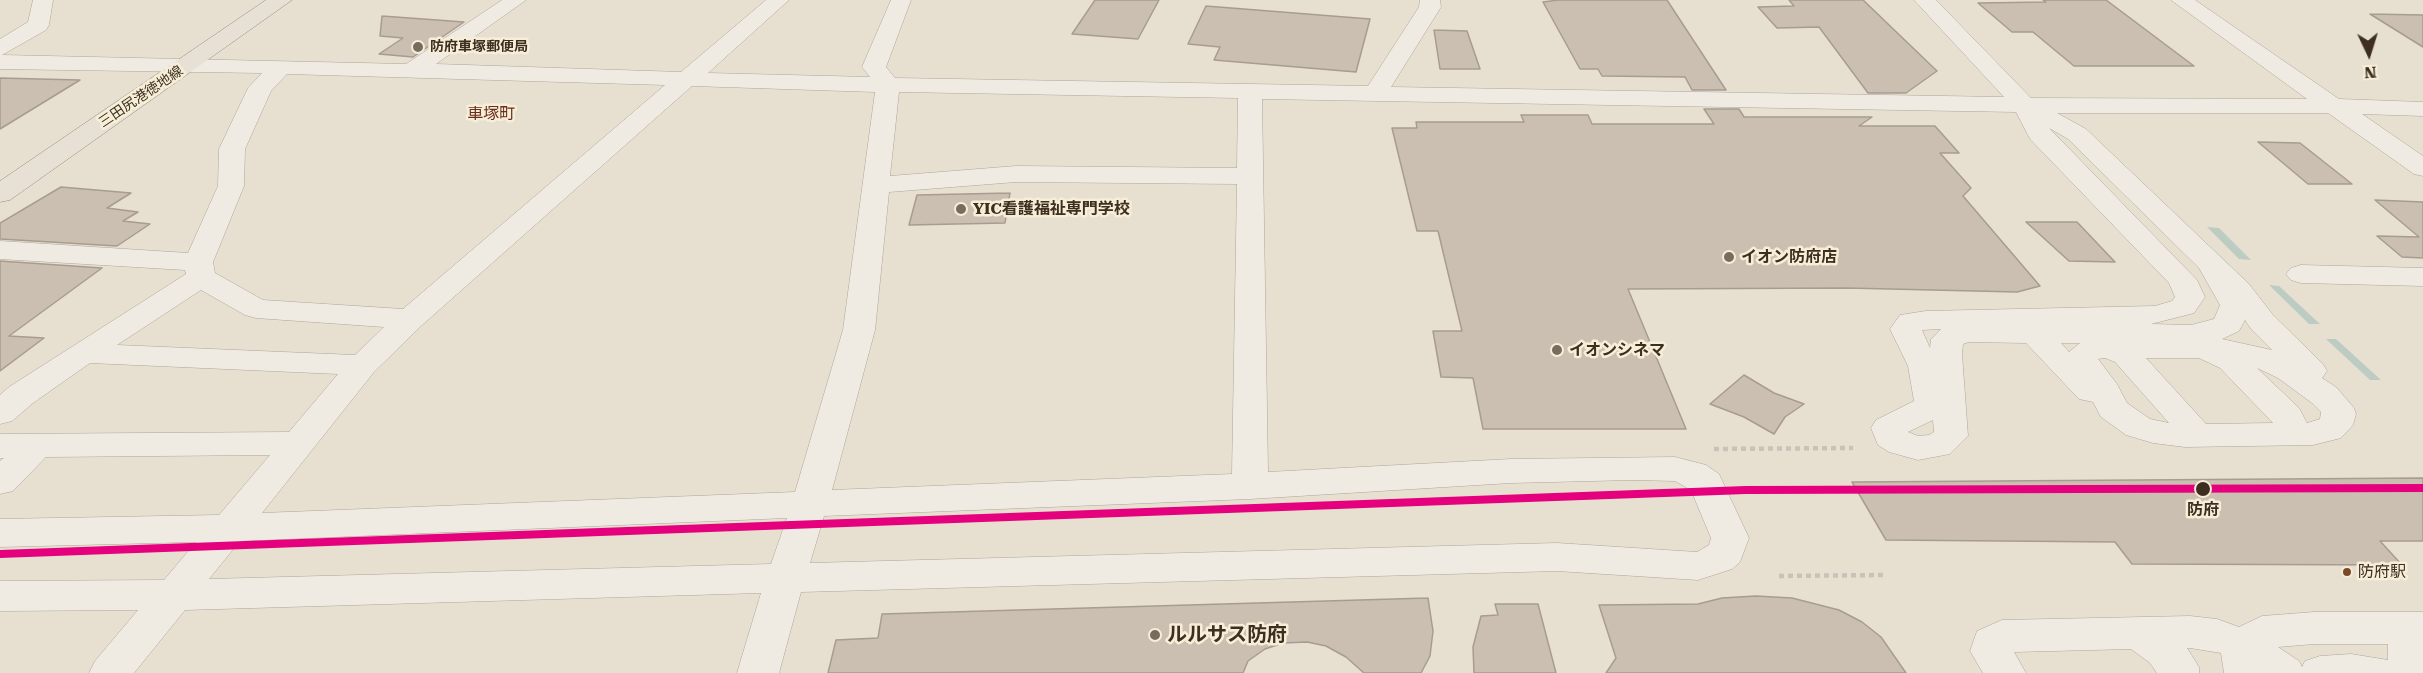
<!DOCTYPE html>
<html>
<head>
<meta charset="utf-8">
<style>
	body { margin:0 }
	#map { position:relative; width:2423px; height:673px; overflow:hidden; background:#e7e0d1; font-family:"Roboto Serif",serif }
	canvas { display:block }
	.north { position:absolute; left:2339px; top:24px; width:60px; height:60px; -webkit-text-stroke:4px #f7eed8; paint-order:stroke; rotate:176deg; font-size:16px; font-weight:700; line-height:24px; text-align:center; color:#3d2e20 }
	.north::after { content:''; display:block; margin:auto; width:21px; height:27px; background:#3d2e20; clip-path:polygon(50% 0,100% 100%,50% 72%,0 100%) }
</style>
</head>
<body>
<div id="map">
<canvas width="2423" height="673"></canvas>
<div class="north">N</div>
</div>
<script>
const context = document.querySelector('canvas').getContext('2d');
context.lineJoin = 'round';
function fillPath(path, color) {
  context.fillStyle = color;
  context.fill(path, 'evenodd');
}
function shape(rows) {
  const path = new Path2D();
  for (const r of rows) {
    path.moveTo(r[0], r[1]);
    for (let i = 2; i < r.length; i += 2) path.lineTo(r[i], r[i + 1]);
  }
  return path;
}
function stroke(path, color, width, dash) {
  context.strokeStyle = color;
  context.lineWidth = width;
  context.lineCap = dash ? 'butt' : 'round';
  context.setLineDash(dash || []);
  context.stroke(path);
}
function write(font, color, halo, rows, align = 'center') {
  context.font = font + ' "Roboto Serif","Noto Sans JP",serif';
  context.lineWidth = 5;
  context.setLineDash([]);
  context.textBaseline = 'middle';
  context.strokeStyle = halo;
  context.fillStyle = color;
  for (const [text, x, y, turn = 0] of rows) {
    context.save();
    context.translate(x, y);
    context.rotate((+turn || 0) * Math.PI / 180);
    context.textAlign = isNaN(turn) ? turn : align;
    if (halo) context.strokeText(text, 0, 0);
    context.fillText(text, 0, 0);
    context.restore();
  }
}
fillPath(shape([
	[2207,227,2219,228,2251,260,2239,259],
	[2269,285,2279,286,2320,324,2309,324],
	[2326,339,2336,339,2381,380,2370,380]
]), '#bcccc2');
const building = shape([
	[1095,0,1159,0,1138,39,1072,34,1095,0],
	[1558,0,1667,0,1726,90,1692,90,1685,77,1602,76,1598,69,1580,69,1543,2,1558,0],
	[1789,0,1863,0,1937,71,1906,93,1868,93,1819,27,1777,28,1758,7,1794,6,1789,0],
	[2043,0,2106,0,2194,66,2074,66,2033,32,2012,32,1978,3,2046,2,2043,0],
	[1206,6,1370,19,1356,72,1214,60,1220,47,1188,44,1206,6],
	[2370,14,2423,15,2423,47,2370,14],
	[382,16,464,22,413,57,379,54,403,38,380,36,382,16],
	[1434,30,1467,31,1480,69,1440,69,1434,30],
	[0,78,80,80,0,129,0,78],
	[1704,109,1739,109,1744,117,1872,117,1859,126,1935,126,1959,153,1940,153,1971,188,1963,196,2040,286,2017,292,1847,288,1628,289,1686,429,1483,429,1473,378,1441,377,1433,331,1462,331,1438,231,1417,231,1392,128,1417,128,1416,122,1524,122,1521,115,1588,115,1592,124,1714,124,1704,109],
	[2258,142,2300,143,2352,184,2308,184,2258,142],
	[61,187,131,193,107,208,138,212,123,221,150,224,117,246,0,239,0,223,61,187],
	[1010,193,1005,223,909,225,917,195,1010,193],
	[2375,200,2423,202,2423,258,2402,257,2377,236,2419,237,2375,200],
	[2026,222,2077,222,2115,262,2069,261,2026,222],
	[0,261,102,268,9,336,44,338,0,371,0,261],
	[1744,375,1774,393,1804,404,1785,417,1774,434,1744,417,1710,404,1744,375],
	[2423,478,2423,541,2380,541,2402,565,2132,564,2115,542,1886,540,1852,482,2423,478],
	[1756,596,1792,598,1839,610,1862,622,1881,637,1906,673,1606,673,1616,658,1599,605,1698,604,1722,598,1756,596],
	[1428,598,1433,631,1430,656,1421,673,1364,673,1346,657,1326,646,1307,642,1283,643,1265,649,1248,661,1243,673,828,673,836,640,878,638,882,614,1428,598],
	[1495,604,1538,604,1556,673,1474,673,1473,647,1481,616,1498,615,1495,604]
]);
fillPath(building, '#cbbfb2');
stroke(building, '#a89c90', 1.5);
const minor = shape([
	[33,0,53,0,49,25,46,30,2,55,406,64,502,0,526,0,436,64,681,72,766,0,789,0,708,73,870,77,862,67,891,0,911,0,886,67,895,78,1368,86,1419,7,1420,0,1440,0,1441,7,1391,87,2004,97,1914,0,1936,0,2031,98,2307,99,2171,0,2195,0,2339,99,2423,102,2423,116,2362,114,2423,156,2423,176,2414,174,2328,113,2057,113,2086,129,2249,284,2273,315,2323,364,2327,371,2322,378,2336,387,2354,408,2356,414,2353,425,2341,438,2313,445,2185,447,2153,443,2126,435,2101,417,2093,402,2079,399,2026,343,1969,342,1963,344,1962,354,1968,436,1950,454,1918,460,1889,452,1878,445,1871,428,1876,420,1914,401,1908,366,1890,329,1900,315,1926,311,2155,306,2172,301,2175,297,2169,283,2030,139,2016,112,1262,99,1268,472,1511,459,1675,457,1706,465,1719,474,1749,538,1740,562,1732,569,1698,580,1557,571,801,592,779,673,737,673,761,593,185,610,134,673,89,673,95,661,138,610,0,611,0,581,164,580,196,542,0,547,0,519,219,515,270,455,46,457,13,491,0,494,0,461,4,458,0,458,0,434,289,432,338,374,90,363,33,403,12,421,0,424,0,395,9,387,186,274,185,270,0,259,0,241,188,253,218,186,219,149,248,88,262,73,0,69,0,39,28,22,33,0],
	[287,74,665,85,403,309,263,300,215,273,213,262,244,186,245,149,271,91,287,74],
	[692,86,875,92,843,330,795,492,262,513,374,372,421,326,692,86],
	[899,92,1238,98,1237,168,1016,166,890,176,899,92],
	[2049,128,2068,139,2199,268,2220,305,2214,319,2191,325,2151,324,2194,313,2205,297,2197,280,2049,128],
	[1016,182,1237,184,1232,474,832,490,875,330,889,192,1016,182],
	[201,290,245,315,256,318,384,327,355,355,117,345,201,290],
	[2245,320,2251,329,2272,350,2222,339,2239,331,2245,320],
	[1941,329,1931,339,1930,348,1922,330,1941,329],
	[2061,343,2080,343,2069,352,2061,343],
	[2105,358,2115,362,2169,423,2150,419,2127,403,2117,384,2098,359,2105,358],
	[2146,358,2199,358,2220,368,2273,423,2206,424,2146,358],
	[2257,368,2278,378,2312,403,2321,412,2320,419,2307,423,2299,408,2257,368],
	[1933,420,1934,432,1929,435,1918,436,1908,432,1933,420],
	[1633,480,1675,481,1691,490,1711,538,1709,545,1697,552,1557,543,810,563,824,516,1250,499,1511,483,1633,480],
	[787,518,771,564,209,579,240,541,787,518],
	[2301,265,2423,268,2423,286,2301,283,2291,280,2286,274,2291,268,2301,265],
	[2314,612,2423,612,2423,673,2224,673,2221,653,2190,648,2187,648,2199,667,2199,673,2157,673,2150,663,2131,649,2014,652,2026,673,1983,673,1970,651,1977,631,2002,620,2190,616,2217,619,2239,627,2262,616,2314,612],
	[2314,644,2388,644,2388,660,2351,654,2320,656,2305,661,2302,667,2299,661,2278,647,2314,644]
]);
const major = shape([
	[266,0,292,0,10,200,0,202,0,181,266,0]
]);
stroke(minor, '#ada599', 1);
stroke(major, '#928b80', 1);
stroke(shape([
	[1714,449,1853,448],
	[1779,576,1883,575]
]), '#c8c2b9', 4.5, [5, 4]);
fillPath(minor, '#efebe3');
fillPath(major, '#e6e1d4');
stroke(shape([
	[0,554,1746,490,2423,488]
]), '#e5007d', 8);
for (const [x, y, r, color] of [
	[418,47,6,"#786c5e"],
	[961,209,6,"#786c5e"],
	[1729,257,6,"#786c5e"],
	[1557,350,6,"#786c5e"],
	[2203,489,8,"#3d2e20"],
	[2347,572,5,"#7a4b2a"],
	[1155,635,6,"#786c5e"]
]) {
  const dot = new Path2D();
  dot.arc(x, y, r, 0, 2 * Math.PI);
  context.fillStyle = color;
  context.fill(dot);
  stroke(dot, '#f7eed8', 2);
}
write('bold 14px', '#3d2e20', '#f7eed8', [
	["防府車塚郵便局",430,47]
], 'left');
write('14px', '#3d2e20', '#f7eed8', [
	["三田尻港徳地線",141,97,-34]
]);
write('16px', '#6b2e1e', '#f7eed8', [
	["車塚町",491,114]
]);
write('bold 16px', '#3d2e20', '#f7eed8', [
	["YIC看護福祉専門学校",973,209],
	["イオン防府店",1741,257],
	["イオンシネマ",1569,350]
], 'left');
write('bold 16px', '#3d2e20', '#f7eed8', [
	["防府",2203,510]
]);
write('16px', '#3d2e20', '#f7eed8', [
	["防府駅",2358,572]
], 'left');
write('bold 20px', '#3d2e20', '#f7eed8', [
	["ルルサス防府",1167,635]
], 'left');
</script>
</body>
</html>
